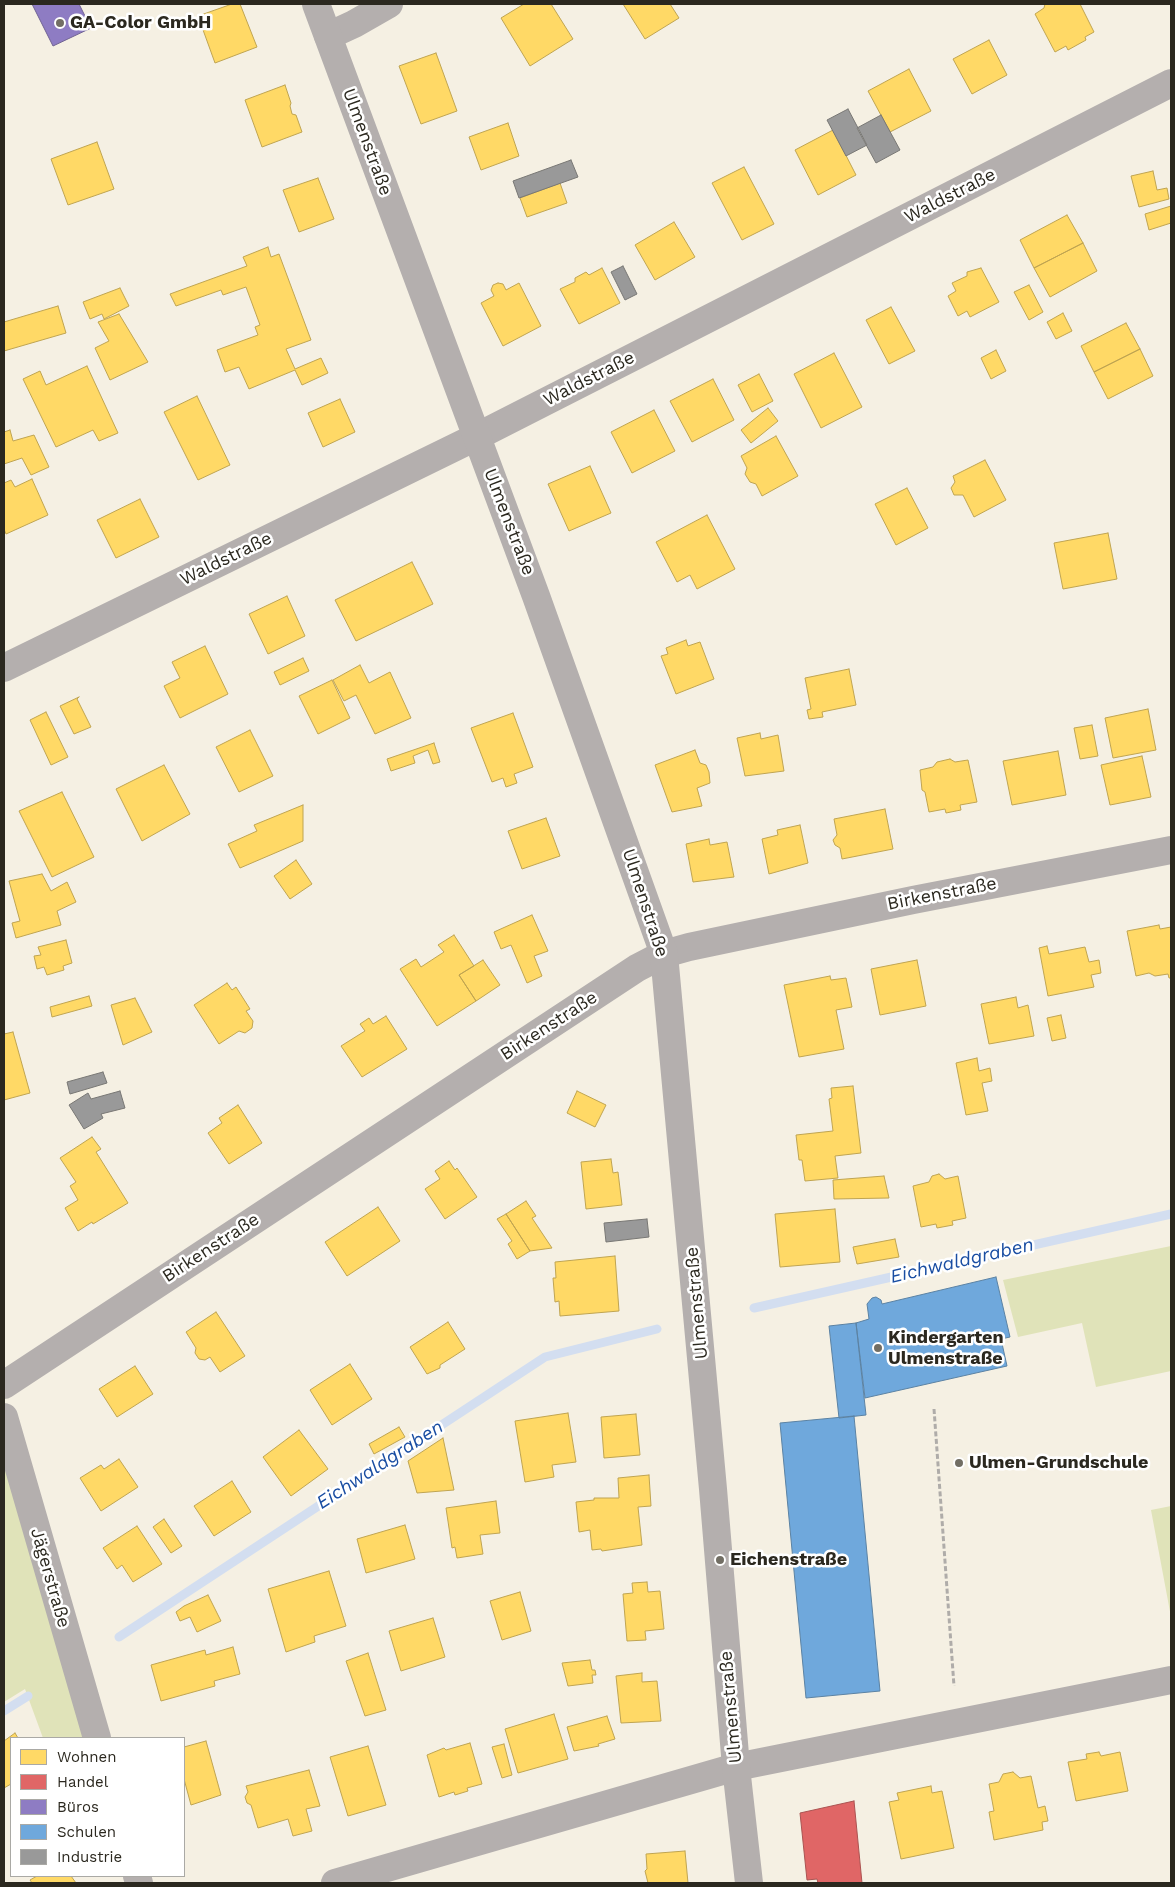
<!DOCTYPE html>
<html>
<head>
<meta charset="utf-8">
<style>
	body { margin:0 }
	#map { position:relative; width:1175px; height:1887px; overflow:hidden; background:#f5f0e3; font-family:"Work Sans",sans-serif }
	canvas { display:block }
	.frame { position:absolute; inset:0; border:5px solid #2b281f; pointer-events:none }
	.legend { position:absolute; left:10px; top:1737px; width:175px; height:140px; box-sizing:border-box; background:#fff; border:1px solid #aaa9a5; margin:0; padding:6px 9px; list-style:none; font-size:15px; color:#2b281f }
	.legend li { display:flex; align-items:center; gap:10px; height:25px }
	.legend b { width:25px; border:1px solid #aaa9a5 }
</style>
</head>
<body>
<div id="map">
<canvas width="1175" height="1887"></canvas>
<div class="frame"></div>
<ul class="legend">
<li><b style="height:14px;background:#ffd966"></b>Wohnen</li>
<li><b style="height:14px;background:#e06666"></b>Handel</li>
<li><b style="height:14px;background:#8e7cc3"></b>Büros</li>
<li><b style="height:14px;background:#6fa8dc"></b>Schulen</li>
<li><b style="height:14px;background:#999"></b>Industrie</li>
</ul>
</div>
<script>
const context = document.querySelector('canvas').getContext('2d');
context.lineJoin = 'round';
function fillPath(path, color) {
  context.fillStyle = color;
  context.fill(path, 'evenodd');
}
function shape(rows) {
  const path = new Path2D();
  for (const r of rows) {
    path.moveTo(r[0], r[1]);
    for (let i = 2; i < r.length; i += 2) path.lineTo(r[i], r[i + 1]);
  }
  return path;
}
function stroke(path, color, width, dash) {
  context.strokeStyle = color;
  context.lineWidth = width;
  context.lineCap = dash ? 'butt' : 'round';
  context.setLineDash(dash || []);
  context.stroke(path);
}
function write(font, color, halo, rows, align = 'center') {
  context.font = font + ' "Work Sans",sans-serif';
  context.lineWidth = 5;
  context.setLineDash([]);
  context.textBaseline = 'middle';
  context.strokeStyle = halo;
  context.fillStyle = color;
  for (const [text, x, y, turn = 0] of rows) {
    context.save();
    context.translate(x, y);
    context.rotate((+turn || 0) * Math.PI / 180);
    context.textAlign = isNaN(turn) ? turn : align;
    if (halo) context.strokeText(text, 0, 0);
    context.fillText(text, 0, 0);
    context.restore();
  }
}
fillPath(shape([
	[1171,1246,1171,1371,1096,1387,1082,1323,1018,1337,1003,1280],
	[4,1453,85,1738,43,1738,25,1689,4,1702],
	[1171,1506,1171,1617,1151,1510]
]), '#e0e3b9');
const homes = shape([
	[232,4,240,4,257,47,215,63,198,16,232,4],
	[524,4,551,4,573,39,530,66,501,18,524,4],
	[623,4,670,4,679,18,645,39,623,4],
	[1045,4,1080,4,1094,32,1085,37,1086,40,1068,50,1066,46,1055,52,1035,14,1044,8,1045,4],
	[989,40,1007,75,972,94,953,59,989,40],
	[436,53,457,111,421,124,399,66,436,53],
	[909,69,931,111,890,132,868,91,909,69],
	[285,85,291,103,290,106,292,114,296,115,302,132,262,147,245,100,285,85],
	[508,123,519,156,481,170,469,137,508,123],
	[833,130,856,175,818,195,795,150,833,130],
	[97,142,114,189,68,205,51,159,97,142],
	[744,167,774,224,742,240,712,183,744,167],
	[1153,171,1157,190,1167,188,1169,199,1139,207,1131,176,1153,171],
	[318,178,334,219,299,232,283,190,318,178],
	[560,183,567,203,527,217,520,198,560,183],
	[1171,206,1171,223,1149,230,1145,214,1171,206],
	[1067,215,1083,243,1034,268,1020,240,1067,215],
	[674,222,695,257,655,280,635,245,674,222],
	[1083,243,1097,271,1050,297,1034,268,1083,243],
	[268,247,271,257,279,254,311,340,286,349,295,369,321,358,328,373,302,385,295,370,249,389,239,367,225,372,217,350,258,335,255,327,260,325,246,287,223,295,221,290,176,306,170,294,247,266,243,257,268,247],
	[602,268,620,303,579,324,560,289,575,282,575,278,586,272,589,275,602,268],
	[981,268,999,302,970,317,967,311,958,316,948,296,956,291,952,283,967,276,967,272,981,268],
	[498,283,503,284,506,290,519,283,541,326,503,346,481,303,494,296,491,290,493,285,498,283],
	[1029,285,1043,312,1029,320,1014,292,1029,285],
	[120,288,129,306,104,319,102,314,90,319,83,302,120,288],
	[58,306,66,333,4,351,4,322,58,306],
	[891,307,915,351,889,364,866,320,891,307],
	[1063,313,1072,331,1056,339,1047,322,1063,313],
	[119,314,148,362,110,380,95,348,109,341,98,322,119,314],
	[1126,323,1140,349,1094,372,1081,346,1126,323],
	[1140,349,1153,376,1108,399,1094,372,1140,349],
	[996,350,1006,371,991,379,981,358,996,350],
	[834,353,862,407,821,428,794,374,834,353],
	[87,366,118,433,99,441,93,430,56,447,23,379,40,371,46,385,87,366],
	[759,374,773,401,752,412,738,385,759,374],
	[713,379,734,420,692,442,670,401,713,379],
	[197,396,230,465,198,480,164,412,197,396],
	[340,399,355,432,323,447,308,413,340,399],
	[768,408,778,421,751,443,741,430,768,408],
	[654,410,675,451,632,473,611,432,654,410],
	[10,430,13,441,34,435,49,467,31,475,22,458,4,464,4,432,10,430],
	[776,436,798,476,762,496,756,484,750,482,745,474,747,468,741,456,776,436],
	[985,460,1006,500,974,517,963,495,954,495,951,488,955,482,953,476,985,460],
	[590,466,611,513,569,531,548,484,590,466],
	[32,479,48,515,6,534,4,529,4,483,11,480,15,487,32,479],
	[907,488,928,528,896,545,875,504,907,488],
	[140,499,159,537,116,558,97,520,140,499],
	[707,515,735,569,697,589,690,575,677,582,656,542,707,515],
	[1108,533,1117,579,1063,589,1054,543,1108,533],
	[412,562,433,604,356,641,335,600,412,562],
	[287,596,305,636,268,654,249,614,287,596],
	[686,640,688,646,700,642,714,679,676,694,661,656,668,654,666,648,686,640],
	[205,646,228,694,180,718,164,686,180,678,172,662,205,646],
	[303,658,309,671,280,685,274,672,303,658],
	[360,665,369,683,390,672,411,718,375,734,356,695,344,701,333,680,360,665],
	[849,669,856,705,822,712,823,717,809,719,807,710,811,709,805,678,849,669],
	[332,680,350,718,318,734,299,696,332,680],
	[79,697,77,699,91,727,74,734,60,706,79,697],
	[1148,709,1156,750,1113,758,1105,718,1148,709],
	[46,712,68,757,51,765,30,720,46,712],
	[513,713,533,767,514,774,517,783,506,787,503,778,492,782,471,728,513,713],
	[1092,725,1098,756,1080,759,1074,728,1092,725],
	[250,730,273,776,239,792,216,747,250,730],
	[760,733,761,739,778,735,784,771,745,776,737,738,760,733],
	[434,743,440,762,433,764,428,750,413,756,415,763,391,771,387,759,434,743],
	[695,750,700,763,706,765,709,772,710,783,697,788,702,806,672,812,655,765,695,750],
	[1058,751,1066,795,1012,805,1003,761,1058,751],
	[1142,756,1151,797,1110,805,1101,765,1142,756],
	[950,759,955,762,968,760,977,802,960,805,961,810,946,813,945,809,929,812,925,792,922,790,920,770,933,767,937,762,950,759],
	[164,765,190,814,142,841,116,789,164,765],
	[62,792,94,857,52,877,19,811,62,792],
	[303,805,303,841,240,868,228,844,257,831,254,825,303,805],
	[885,809,893,849,842,859,840,848,835,845,833,840,837,835,834,819,885,809],
	[546,818,560,856,522,869,508,831,546,818],
	[800,825,808,863,769,874,762,839,778,835,777,830,800,825],
	[709,839,710,845,727,842,734,877,693,882,686,844,709,839],
	[296,860,312,884,290,899,274,876,296,860],
	[42,874,51,891,67,882,76,902,57,911,61,925,16,938,12,923,20,921,9,881,42,874],
	[532,915,548,951,534,956,542,976,527,983,511,945,501,949,494,932,532,915],
	[1159,925,1160,929,1171,927,1171,978,1169,978,1168,974,1155,976,1149,973,1136,976,1127,931,1159,925],
	[454,935,474,966,459,975,476,1001,437,1026,400,969,416,959,421,967,444,952,438,945,454,935],
	[66,940,72,963,63,966,64,970,47,975,44,967,37,969,34,956,41,955,38,947,66,940],
	[1047,946,1049,954,1085,947,1089,962,1099,960,1101,973,1091,975,1094,987,1048,996,1039,948,1047,946],
	[483,960,500,985,476,1001,459,975,483,960],
	[917,960,926,1006,880,1015,871,969,917,960],
	[830,976,831,980,846,978,852,1007,836,1010,844,1049,799,1057,784,985,830,976],
	[227,983,232,990,236,987,250,1009,246,1011,253,1021,252,1028,245,1033,239,1031,219,1044,194,1005,227,983],
	[89,996,92,1006,52,1017,50,1007,89,996],
	[1016,997,1018,1008,1028,1005,1034,1036,989,1044,981,1004,1016,997],
	[135,998,152,1032,123,1045,111,1005,135,998],
	[1061,1015,1066,1038,1052,1041,1047,1018,1061,1015],
	[386,1016,407,1049,362,1077,341,1046,365,1031,360,1024,369,1018,373,1024,386,1016],
	[13,1032,30,1093,4,1100,4,1034,13,1032],
	[977,1058,979,1071,990,1068,992,1081,982,1083,988,1111,966,1115,956,1063,977,1058],
	[853,1086,861,1153,835,1156,838,1178,805,1181,802,1160,799,1160,796,1135,833,1131,829,1099,832,1098,831,1088,853,1086],
	[577,1091,606,1105,595,1127,567,1113,577,1091],
	[238,1105,262,1143,229,1164,208,1133,222,1123,219,1118,238,1105],
	[92,1137,101,1149,96,1152,128,1203,93,1224,92,1222,78,1231,65,1208,78,1200,70,1186,76,1182,60,1158,92,1137],
	[611,1159,613,1173,618,1172,622,1205,586,1209,581,1162,611,1159],
	[449,1161,455,1170,457,1168,477,1197,445,1219,425,1189,440,1179,435,1171,449,1161],
	[939,1174,945,1179,958,1176,966,1218,952,1221,953,1225,937,1228,936,1224,921,1227,913,1186,929,1182,932,1176,939,1174],
	[884,1176,889,1198,834,1199,833,1180,884,1176],
	[526,1201,536,1216,532,1218,552,1248,530,1251,506,1214,526,1201],
	[378,1207,400,1241,347,1276,325,1242,378,1207],
	[835,1209,840,1262,780,1267,775,1214,835,1209],
	[506,1214,530,1251,517,1259,508,1244,512,1241,497,1219,506,1214],
	[895,1239,899,1257,857,1264,853,1247,895,1239],
	[615,1256,619,1311,560,1316,559,1301,555,1302,553,1278,556,1278,555,1262,615,1256],
	[216,1312,245,1356,220,1372,210,1357,205,1360,199,1359,195,1353,196,1348,186,1332,216,1312],
	[448,1322,465,1349,440,1365,440,1368,427,1374,410,1347,448,1322],
	[350,1364,372,1399,332,1425,310,1390,350,1364],
	[135,1366,153,1394,117,1417,99,1389,135,1366],
	[568,1413,576,1462,552,1465,554,1477,525,1482,515,1421,568,1413],
	[636,1414,640,1455,604,1458,601,1417,636,1414],
	[399,1427,405,1437,374,1454,369,1444,399,1427],
	[299,1430,328,1469,291,1496,263,1457,299,1430],
	[443,1438,454,1490,417,1493,408,1461,443,1438],
	[119,1459,138,1487,101,1511,80,1478,101,1465,104,1469,119,1459],
	[649,1475,651,1506,638,1507,642,1545,602,1551,601,1549,592,1550,590,1530,579,1532,576,1502,594,1500,594,1498,619,1498,618,1478,649,1475],
	[232,1481,251,1512,214,1536,194,1506,232,1481],
	[496,1501,500,1533,480,1535,483,1554,457,1558,455,1547,452,1548,446,1508,496,1501],
	[164,1519,182,1546,171,1553,153,1527,164,1519],
	[405,1525,415,1559,366,1573,357,1539,405,1525],
	[137,1526,162,1564,133,1582,122,1565,117,1569,103,1548,137,1526],
	[329,1571,346,1626,314,1636,315,1642,286,1652,268,1589,329,1571],
	[647,1582,648,1592,660,1591,664,1629,645,1631,646,1640,627,1641,623,1594,633,1593,632,1583,647,1582],
	[520,1592,531,1631,502,1640,490,1601,520,1592],
	[208,1595,221,1621,197,1632,190,1617,180,1621,176,1612,184,1606,208,1595],
	[433,1618,445,1657,401,1671,389,1631,433,1618],
	[233,1647,240,1674,214,1681,215,1686,161,1701,151,1665,205,1650,206,1655,233,1647],
	[368,1653,386,1710,365,1716,346,1661,368,1653],
	[590,1660,592,1670,595,1670,596,1675,592,1675,593,1683,568,1686,562,1663,590,1660],
	[642,1673,642,1682,657,1681,661,1721,621,1723,616,1676,642,1673],
	[554,1714,568,1759,518,1773,505,1729,554,1714],
	[607,1716,615,1739,598,1744,599,1746,574,1751,567,1727,607,1716],
	[15,1733,18,1738,11,1738,11,1784,4,1788,4,1741,15,1733],
	[206,1741,221,1795,191,1805,184,1779,184,1747,206,1741],
	[470,1743,482,1784,467,1788,468,1791,455,1795,454,1792,439,1797,427,1755,444,1748,446,1750,470,1743],
	[504,1744,512,1775,502,1778,492,1747,504,1744],
	[368,1746,386,1805,348,1816,330,1757,368,1746],
	[1099,1752,1101,1756,1120,1752,1128,1791,1076,1801,1068,1762,1087,1759,1086,1754,1099,1752],
	[309,1770,320,1806,306,1809,312,1831,293,1836,288,1819,258,1828,251,1805,247,1803,245,1797,248,1792,246,1786,309,1770],
	[1013,1772,1020,1778,1031,1776,1038,1808,1045,1806,1048,1821,1042,1822,1043,1830,994,1840,989,1812,994,1811,989,1784,999,1782,1003,1774,1013,1772],
	[931,1786,932,1793,942,1791,954,1848,901,1859,889,1802,899,1800,897,1793,931,1786],
	[685,1851,688,1883,648,1883,645,1871,647,1869,646,1854,685,1851],
	[37,1876,71,1876,76,1883,32,1883,30,1880,37,1876]
]);
fillPath(homes, '#ffd966');
stroke(homes, '#bfa451', 1);
const shops = shape([
	[854,1801,862,1883,818,1883,817,1879,807,1880,800,1813,854,1801]
]);
fillPath(shops, '#e06666');
stroke(shops, '#aa5351', 1);
const offices = shape([
	[32,4,79,4,91,28,53,46,32,4]
]);
fillPath(offices, '#8e7cc3');
stroke(offices, '#706392', 1);
const schools = shape([
	[996,1277,1010,1337,1001,1339,1007,1366,865,1398,856,1323,869,1319,867,1304,872,1298,876,1297,881,1300,882,1304,996,1277],
	[856,1323,866,1415,839,1418,829,1326,856,1323],
	[854,1416,880,1691,806,1698,780,1423,854,1416]
]);
fillPath(schools, '#6fa8dc');
stroke(schools, '#5b82a3', 1);
const industry = shape([
	[848,109,867,145,846,156,827,120,848,109],
	[881,115,900,150,876,163,857,128,881,115],
	[571,160,578,177,519,198,513,181,571,160],
	[623,266,637,294,625,300,611,272,623,266],
	[103,1072,107,1083,70,1094,67,1082,103,1072],
	[120,1091,125,1108,101,1114,103,1118,84,1129,69,1105,88,1093,91,1099,120,1091],
	[647,1219,649,1237,606,1242,604,1223,647,1219]
]);
fillPath(industry, '#999');
stroke(industry, '#787774', 1);
stroke(shape([
	[754,1308,1171,1214],
	[119,1637,545,1357,657,1329],
	[4,1711,28,1696]
]), '#d3def0', 9);
stroke(shape([
	[934,1409,954,1686]
]), '#afaca9', 3, [5, 2.5]);
stroke(shape([
	[328,36,354,24,389,4],
	[4,668,476,437,1171,83],
	[4,1385,637,968,664,954,689,947,913,900,1171,850],
	[4,1417,97,1738],
	[137,1876,139,1883],
	[335,1883,736,1767,1171,1680]
]), '#b4afae', 28);
stroke(shape([
	[316,4,536,596,664,954,713,1489,736,1767,749,1883]
]), '#b4afae', 28);
for (const [x, y, r, color] of [
	[60,23,5,"#726e64"],
	[878,1348,5,"#726e64"],
	[959,1463,5,"#726e64"],
	[720,1560,5,"#726e64"]
]) {
  const dot = new Path2D();
  dot.arc(x, y, r, 0, 2 * Math.PI);
  context.fillStyle = color;
  context.fill(dot);
  stroke(dot, '#fff', 2);
}
write('bold 18px', '#2b281f', '#fff', [
	["GA-Color GmbH",70,23],
	["Kindergarten",888,1338],
	["Ulmenstraße",888,1359],
	["Ulmen-Grundschule",969,1463],
	["Eichenstraße",730,1560]
], 'left');
write('18px', '#2b281f', '#fff', [
	["Ulmenstraße",367,142,70],
	["Waldstraße",950,196,-27],
	["Waldstraße",589,379,-27],
	["Ulmenstraße",509,522,69],
	["Waldstraße",226,559,-26],
	["Birkenstraße",942,894,-11],
	["Ulmenstraße",645,903,72],
	["Birkenstraße",549,1026,-33],
	["Birkenstraße",211,1248,-33],
	["Ulmenstraße",697,1303,-95],
	["Jägerstraße",50,1578,74],
	["Ulmenstraße",731,1707,-95]
]);
write('italic 19px', '#194da2', '#fff', [
	["Eichwaldgraben",962,1261,-13],
	["Eichwaldgraben",380,1465,-33]
]);
</script>
</body>
</html>
